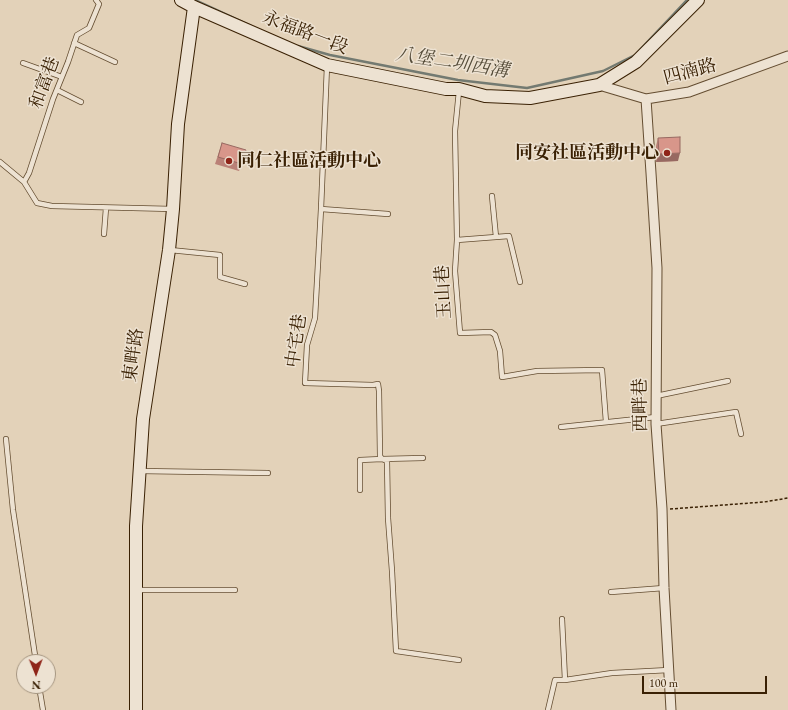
<!DOCTYPE html>
<html>
<head>
<meta charset="utf-8">
<style>
	body { margin:0 }
	#map { position:relative; width:788px; height:710px; overflow:hidden; background:#e3d2b9; font-family:"EB Garamond",serif }
	canvas { display:block }
	.north { position:absolute; left:16px; top:654px; width:40px; height:40px; box-sizing:border-box; background:#ede2d2; border:1px solid #a59580; border-radius:50%; rotate:179deg; font-size:11px; font-weight:700; line-height:16px; text-align:center; color:#3a2104 }
	.north::after { content:''; display:block; margin:auto; width:14px; height:18px; background:#8f2418; clip-path:polygon(50% 0,100% 100%,50% 72%,0 100%) }
	.scale { position:absolute; left:642px; top:676px; width:125px; height:18px; box-sizing:border-box; border:2px solid #3a2104; border-top:0; padding-left:5px; font-size:12px; line-height:14px; white-space:nowrap; color:#3a2104; -webkit-text-stroke:3px #ede2d2; paint-order:stroke }
</style>
</head>
<body>
<div id="map">
<canvas width="788" height="710"></canvas>
<div class="north">N</div>
<div class="scale">100 m</div>
</div>
<script>
const context = document.querySelector('canvas').getContext('2d');
context.lineJoin = 'round';
function shape(rows) {
  const path = new Path2D();
  for (const r of rows) {
    path.moveTo(r[0], r[1]);
    for (let i = 2; i < r.length; i += 2) path.lineTo(r[i], r[i + 1]);
  }
  return path;
}
function stroke(path, color, width, dash) {
  context.strokeStyle = color;
  context.lineWidth = width;
  context.lineCap = dash ? 'butt' : 'round';
  context.setLineDash(dash || []);
  context.stroke(path);
}
function fillPath(path, color) {
  context.fillStyle = color;
  context.fill(path, 'evenodd');
}
function write(font, color, halo, rows, align = 'center') {
  context.font = font + ' "EB Garamond","Noto Serif TC",serif';
  context.lineWidth = 3;
  context.setLineDash([]);
  context.textBaseline = 'middle';
  context.strokeStyle = halo;
  context.fillStyle = color;
  for (const [text, x, y, turn = 0] of rows) {
    context.save();
    context.translate(x, y);
    context.rotate((+turn || 0) * Math.PI / 180);
    context.textAlign = isNaN(turn) ? turn : align;
    if (halo) context.strokeText(text, 0, 0);
    context.fillText(text, 0, 0);
    context.restore();
  }
}
stroke(shape([
	[195,0,251,26],
	[298,46,330,55,458,80,527,88,603,71,635,55,687,0]
]), '#737a71', 2.5);
const lane = shape([
	[74,43,115,62],
	[23,63,62,77],
	[327,66,321,209,315,318,307,345,305,383,373,385,378,384,379,391,380,456,382,459,387,461,388,518,392,571,396,651,459,660],
	[57,90,81,102],
	[459,91,455,131,457,240,455,271,460,333,491,332,495,335,500,351,502,377,537,371,602,370,606,422],
	[0,162,24,182,37,203,52,206,173,209],
	[24,182,29,173,53,99,68,62,77,35,89,28,99,4,96,0],
	[492,196,496,237],
	[321,209,388,214],
	[104,234,106,208],
	[457,240,509,236,520,282],
	[170,250,220,255,220,277,245,284],
	[656,396,728,381],
	[656,424,736,412,741,434],
	[561,427,656,417],
	[6,439,13,510,36,662],
	[140,471,268,473],
	[360,490,360,460,382,459,423,458],
	[136,590,235,590],
	[611,592,664,588],
	[562,619,565,680,612,673,669,670],
	[39,686,43,710],
	[548,710,555,680,565,680]
]);
const street = shape([
	[599,85,646,99,689,92,788,56],
	[646,99,651,173,657,268,656,424,662,509,664,588,671,710]
]);
const secondary = shape([
	[181,0,194,7,327,65,446,89,459,89,485,96,530,98,599,85,636,62,698,0],
	[136,710,136,526,143,419,169,250,173,209,178,124,194,7]
]);
stroke(lane, '#644d31', 6);
stroke(street, '#644d31', 11);
stroke(secondary, '#3a2104', 14);
stroke(shape([
	[670,509,764,502,788,498]
]), '#3a2104', 1.5, [3, 2]);
stroke(lane, '#ede2d2', 4.5);
stroke(street, '#ede2d2', 9);
stroke(secondary, '#ede2d2', 12);
fillPath(shape([
	[658,138,678,161,656,162,656,146],
	[222,143,242,164,239,171,215,164]
]), '#ba8177');
fillPath(shape([
	[680,153,678,161,656,162,659,154]
]), '#976961');
const building = shape([
	[680,137,680,153,659,154,658,138,680,137],
	[222,143,246,150,242,164,218,157,222,143]
]);
fillPath(building, '#d8968a');
stroke(building, '#976961', 1);
for (const [x, y, r, color] of [
	[667,153,4,"#8f2418"],
	[229,161,4,"#8f2418"]
]) {
  const dot = new Path2D();
  dot.arc(x, y, r, 0, 2 * Math.PI);
  context.fillStyle = color;
  context.fill(dot);
  stroke(dot, '#ede2d2', 1.5);
}
write('18px', '#3a2104', '#ede2d2', [
	["永福路一段",305,33,21],
	["四湳路",690,72,-15],
	["和富巷",45,83,-70],
	["玉山巷",444,292,-93],
	["中宅巷",297,341,-82],
	["東畔路",134,355,-82],
	["西畔巷",641,405,-91]
]);
write('bold 18px', '#3a2104', '#ede2d2', [
	["同安社區活動中心",659,153],
	["同仁社區活動中心",237,161,"left"]
], 'right');
write('italic 19px', '#564d3a', '#ede2d2', [
	["八堡二圳西溝",452,63,9]
]);
</script>
</body>
</html>
